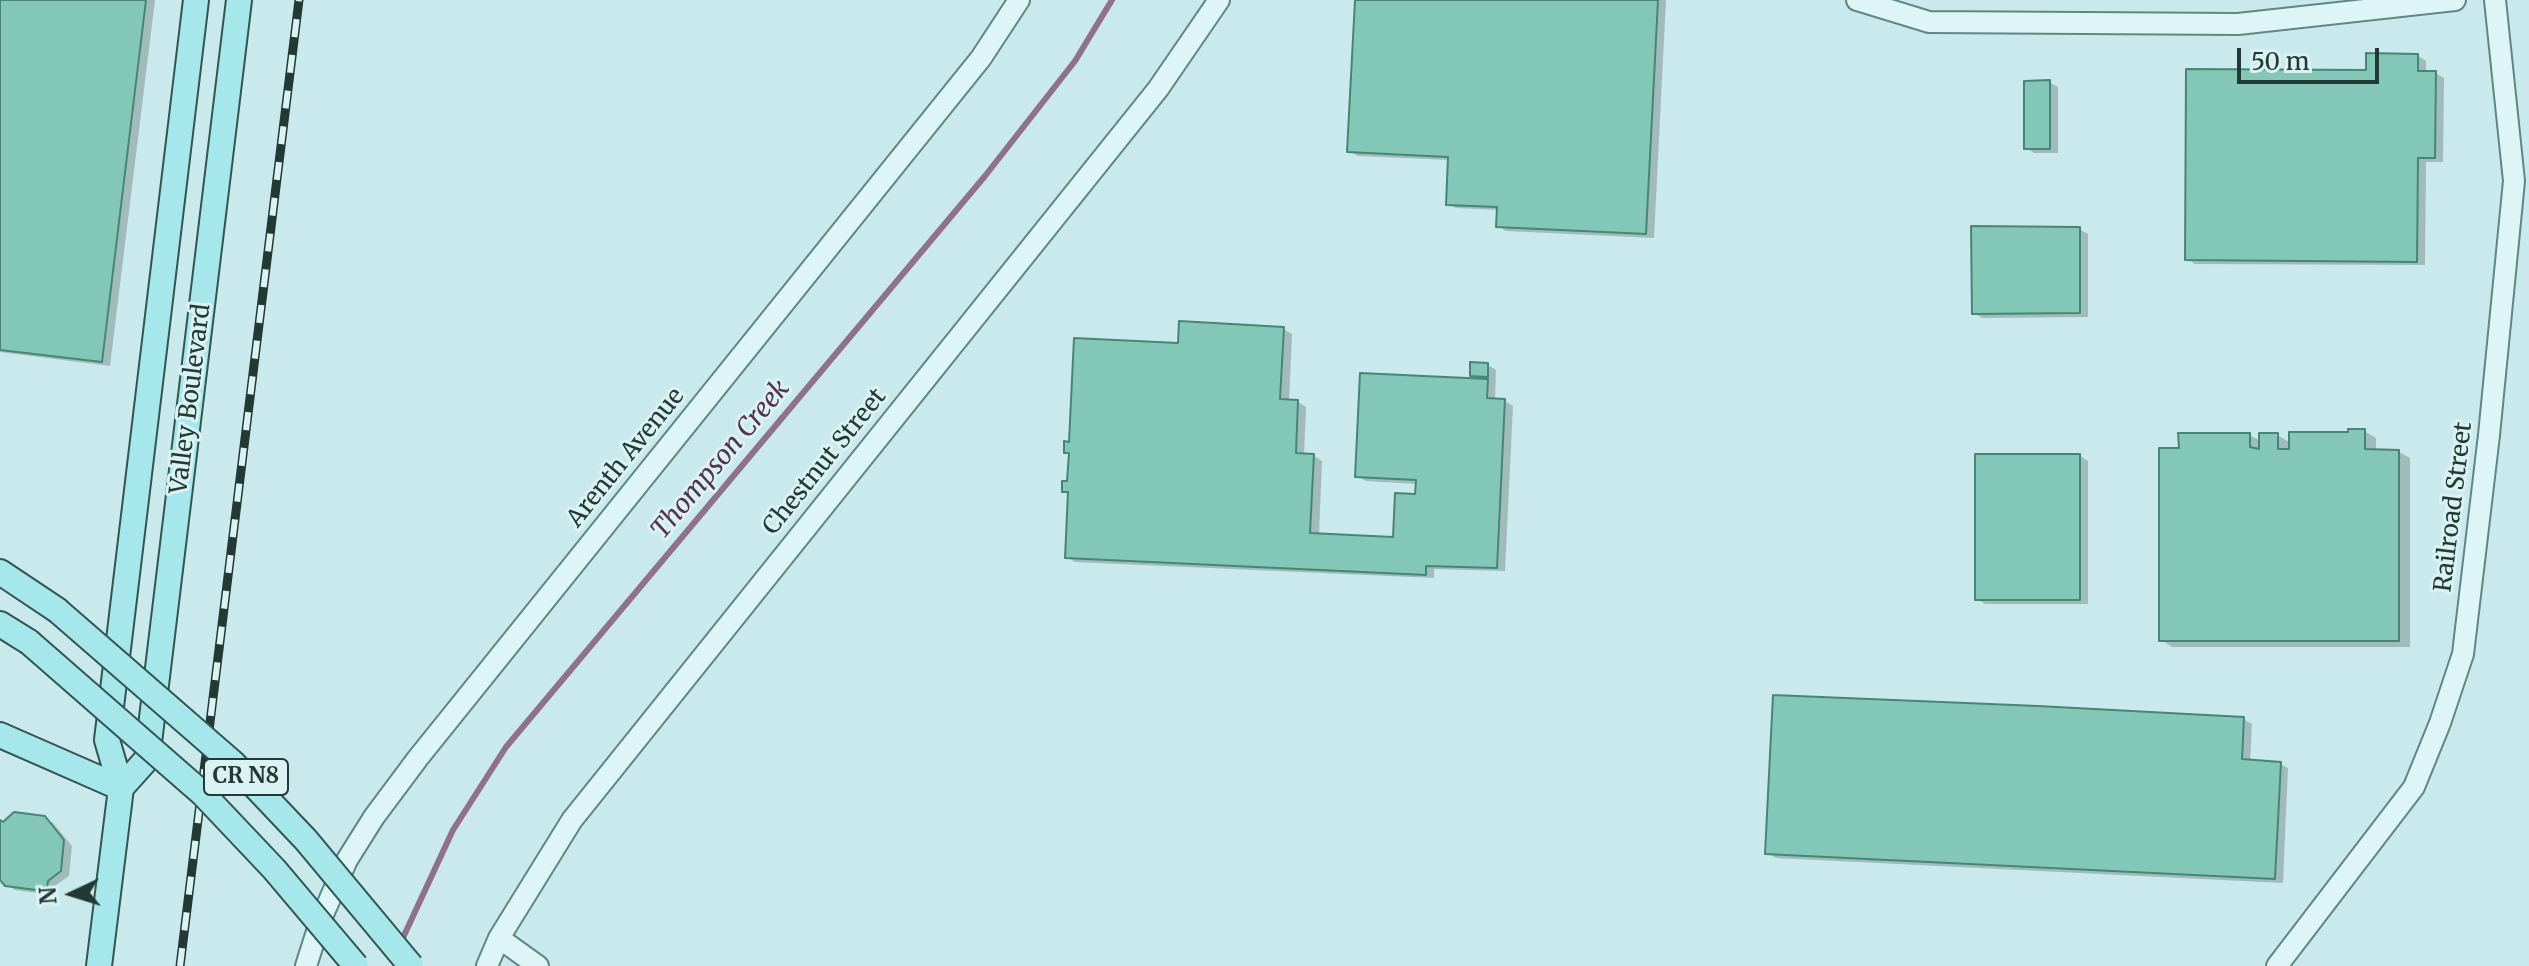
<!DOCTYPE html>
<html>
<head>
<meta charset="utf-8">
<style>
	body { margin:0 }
	#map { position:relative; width:2529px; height:966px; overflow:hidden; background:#cae9ec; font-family:Merriweather,serif }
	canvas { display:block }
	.north { position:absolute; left:32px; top:854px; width:80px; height:80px; -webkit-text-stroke:6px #d9f2f4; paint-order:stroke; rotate:266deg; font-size:22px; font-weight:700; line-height:32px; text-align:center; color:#223935 }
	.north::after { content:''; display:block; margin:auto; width:28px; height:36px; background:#223935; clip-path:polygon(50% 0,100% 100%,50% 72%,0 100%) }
	.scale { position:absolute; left:2237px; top:48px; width:142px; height:36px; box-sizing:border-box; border:4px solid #223935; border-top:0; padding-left:10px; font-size:24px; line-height:28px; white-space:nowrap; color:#223935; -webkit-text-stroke:6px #d9f2f4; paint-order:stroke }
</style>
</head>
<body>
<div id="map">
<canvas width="2529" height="966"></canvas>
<div class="north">N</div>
<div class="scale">50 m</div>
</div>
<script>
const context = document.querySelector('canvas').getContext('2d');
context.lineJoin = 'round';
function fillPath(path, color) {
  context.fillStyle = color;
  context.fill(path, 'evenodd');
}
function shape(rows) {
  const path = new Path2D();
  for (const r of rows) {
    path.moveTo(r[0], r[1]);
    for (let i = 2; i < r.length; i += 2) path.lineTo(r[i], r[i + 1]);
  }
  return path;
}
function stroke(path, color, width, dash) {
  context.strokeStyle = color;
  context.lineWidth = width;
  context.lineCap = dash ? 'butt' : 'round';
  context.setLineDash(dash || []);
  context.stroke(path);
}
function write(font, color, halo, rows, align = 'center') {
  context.font = font + ' Merriweather,serif';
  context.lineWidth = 6;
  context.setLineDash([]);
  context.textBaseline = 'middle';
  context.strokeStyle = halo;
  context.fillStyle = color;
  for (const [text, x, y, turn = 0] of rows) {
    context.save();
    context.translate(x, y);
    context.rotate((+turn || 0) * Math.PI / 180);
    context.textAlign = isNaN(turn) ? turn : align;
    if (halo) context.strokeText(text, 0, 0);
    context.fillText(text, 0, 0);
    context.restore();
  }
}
fillPath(shape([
	[0,0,155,0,110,366,0,352],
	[1357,0,1666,0,1654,238,1506,231,1498,226,1499,210,1456,208,1448,204,1450,160,1358,156,1349,151],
	[2418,56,2426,61,2426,73,2435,73,2444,78,2443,162,2426,162,2425,265,2195,264,2187,259],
	[2049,82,2058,87,2058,153,2034,153,2026,148],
	[2079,229,2088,234,2088,317,1982,318,1974,313],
	[1283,329,1292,334,1289,402,1298,402,1306,407,1304,455,1314,456,1322,461,1319,535,1395,539,1417,496,1418,484,1366,481,1357,476,1481,380,1472,375,1488,365,1496,370,1495,400,1505,401,1513,406,1505,571,1434,569,1434,578,1075,562,1067,557,1070,494,1064,491,1069,483,1071,454,1066,452,1071,444,1180,345],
	[2364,431,2376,438,2376,452,2399,452,2410,458,2410,647,2172,647,2161,640,2181,450,2249,435,2261,441,2277,435,2291,443],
	[2080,456,2088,461,2088,604,1985,604,1977,599],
	[2243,719,2252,724,2250,762,2280,764,2288,768,2283,883,1776,858,1767,853],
	[15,814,44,818,53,823,72,846,69,876,56,885,55,891,50,890,45,894,15,890,6,884,0,876,0,824]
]), '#0003');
stroke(shape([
	[401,942,453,830,506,747,985,176,1075,61,1112,0]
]), '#8f718b', 6);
const building = shape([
	[0,0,146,0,102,362,0,350,0,0],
	[1355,0,1658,0,1646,234,1496,227,1497,207,1446,205,1448,157,1347,152,1355,0],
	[2366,53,2418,54,2418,71,2436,71,2435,158,2418,158,2417,262,2185,260,2186,69,2366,70,2366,53],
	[2050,80,2050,149,2024,149,2024,81,2050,80],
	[1971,226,2080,227,2080,313,1972,314,1971,226],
	[1179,321,1284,327,1280,399,1298,400,1296,453,1314,454,1310,533,1393,537,1395,493,1415,494,1416,480,1355,477,1360,373,1488,379,1487,398,1505,399,1497,568,1426,566,1426,575,1065,558,1068,492,1062,492,1062,481,1067,481,1069,453,1064,453,1064,441,1069,442,1074,338,1178,343,1179,321],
	[1470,362,1488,363,1488,377,1470,376,1470,362],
	[2348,429,2365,429,2365,449,2399,450,2399,641,2159,641,2159,448,2179,448,2178,433,2250,433,2250,447,2259,449,2259,433,2278,433,2278,449,2289,449,2289,432,2348,432,2348,429],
	[1975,454,2080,454,2080,600,1975,600,1975,454],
	[1773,695,2038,706,2244,717,2242,759,2281,762,2275,879,1765,854,1773,695],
	[14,812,45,816,64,840,61,871,48,881,47,888,40,886,36,890,5,886,0,880,0,820,3,822,14,812]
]);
fillPath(building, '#82c7b8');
stroke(building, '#478576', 2);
const minor = shape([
	[1857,0,1929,22,2238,24,2455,0],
	[499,938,538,966],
	[306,966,321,919,347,860,374,817,418,758,981,58,1019,0],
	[487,966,499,938,572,820,1158,89,1219,0],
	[2277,966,2414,787,2440,723,2463,654,2489,435,2514,181,2495,0]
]);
const major = shape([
	[0,572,57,610],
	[0,624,29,642],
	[0,735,121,788],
	[121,788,147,759,239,0],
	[99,966,121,788,107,740,196,0]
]);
stroke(minor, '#5f8783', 24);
stroke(major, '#335650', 28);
stroke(minor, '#ddf5f7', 20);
stroke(major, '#a5e7eb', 24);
const rail = shape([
	[180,966,299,0]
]);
stroke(rail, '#223935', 9);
stroke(rail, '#d9f2f4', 6, [18]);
const majorBridge = shape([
	[57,610,233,763,306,840,411,966],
	[29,642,203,794,274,869,356,966]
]);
stroke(majorBridge, '#335650', 28, []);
stroke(majorBridge, '#a5e7eb', 24);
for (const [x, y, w] of [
	[246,777,84]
]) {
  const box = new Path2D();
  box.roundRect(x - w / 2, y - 18, w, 36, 6);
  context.fillStyle = '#d9f2f4';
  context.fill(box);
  stroke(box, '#223935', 2);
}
write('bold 22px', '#223935', null, [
	["CR N8",246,777]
]);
write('24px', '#223935', '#d9f2f4', [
	["Valley Boulevard",191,399,-83],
	["Arenth Avenue",626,458,-51],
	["Chestnut Street",825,462,-51],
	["Railroad Street",2454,507,-83]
]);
write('italic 26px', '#57324c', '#d9f2f4', [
	["Thompson Creek",721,460,-50]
]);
</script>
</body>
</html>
